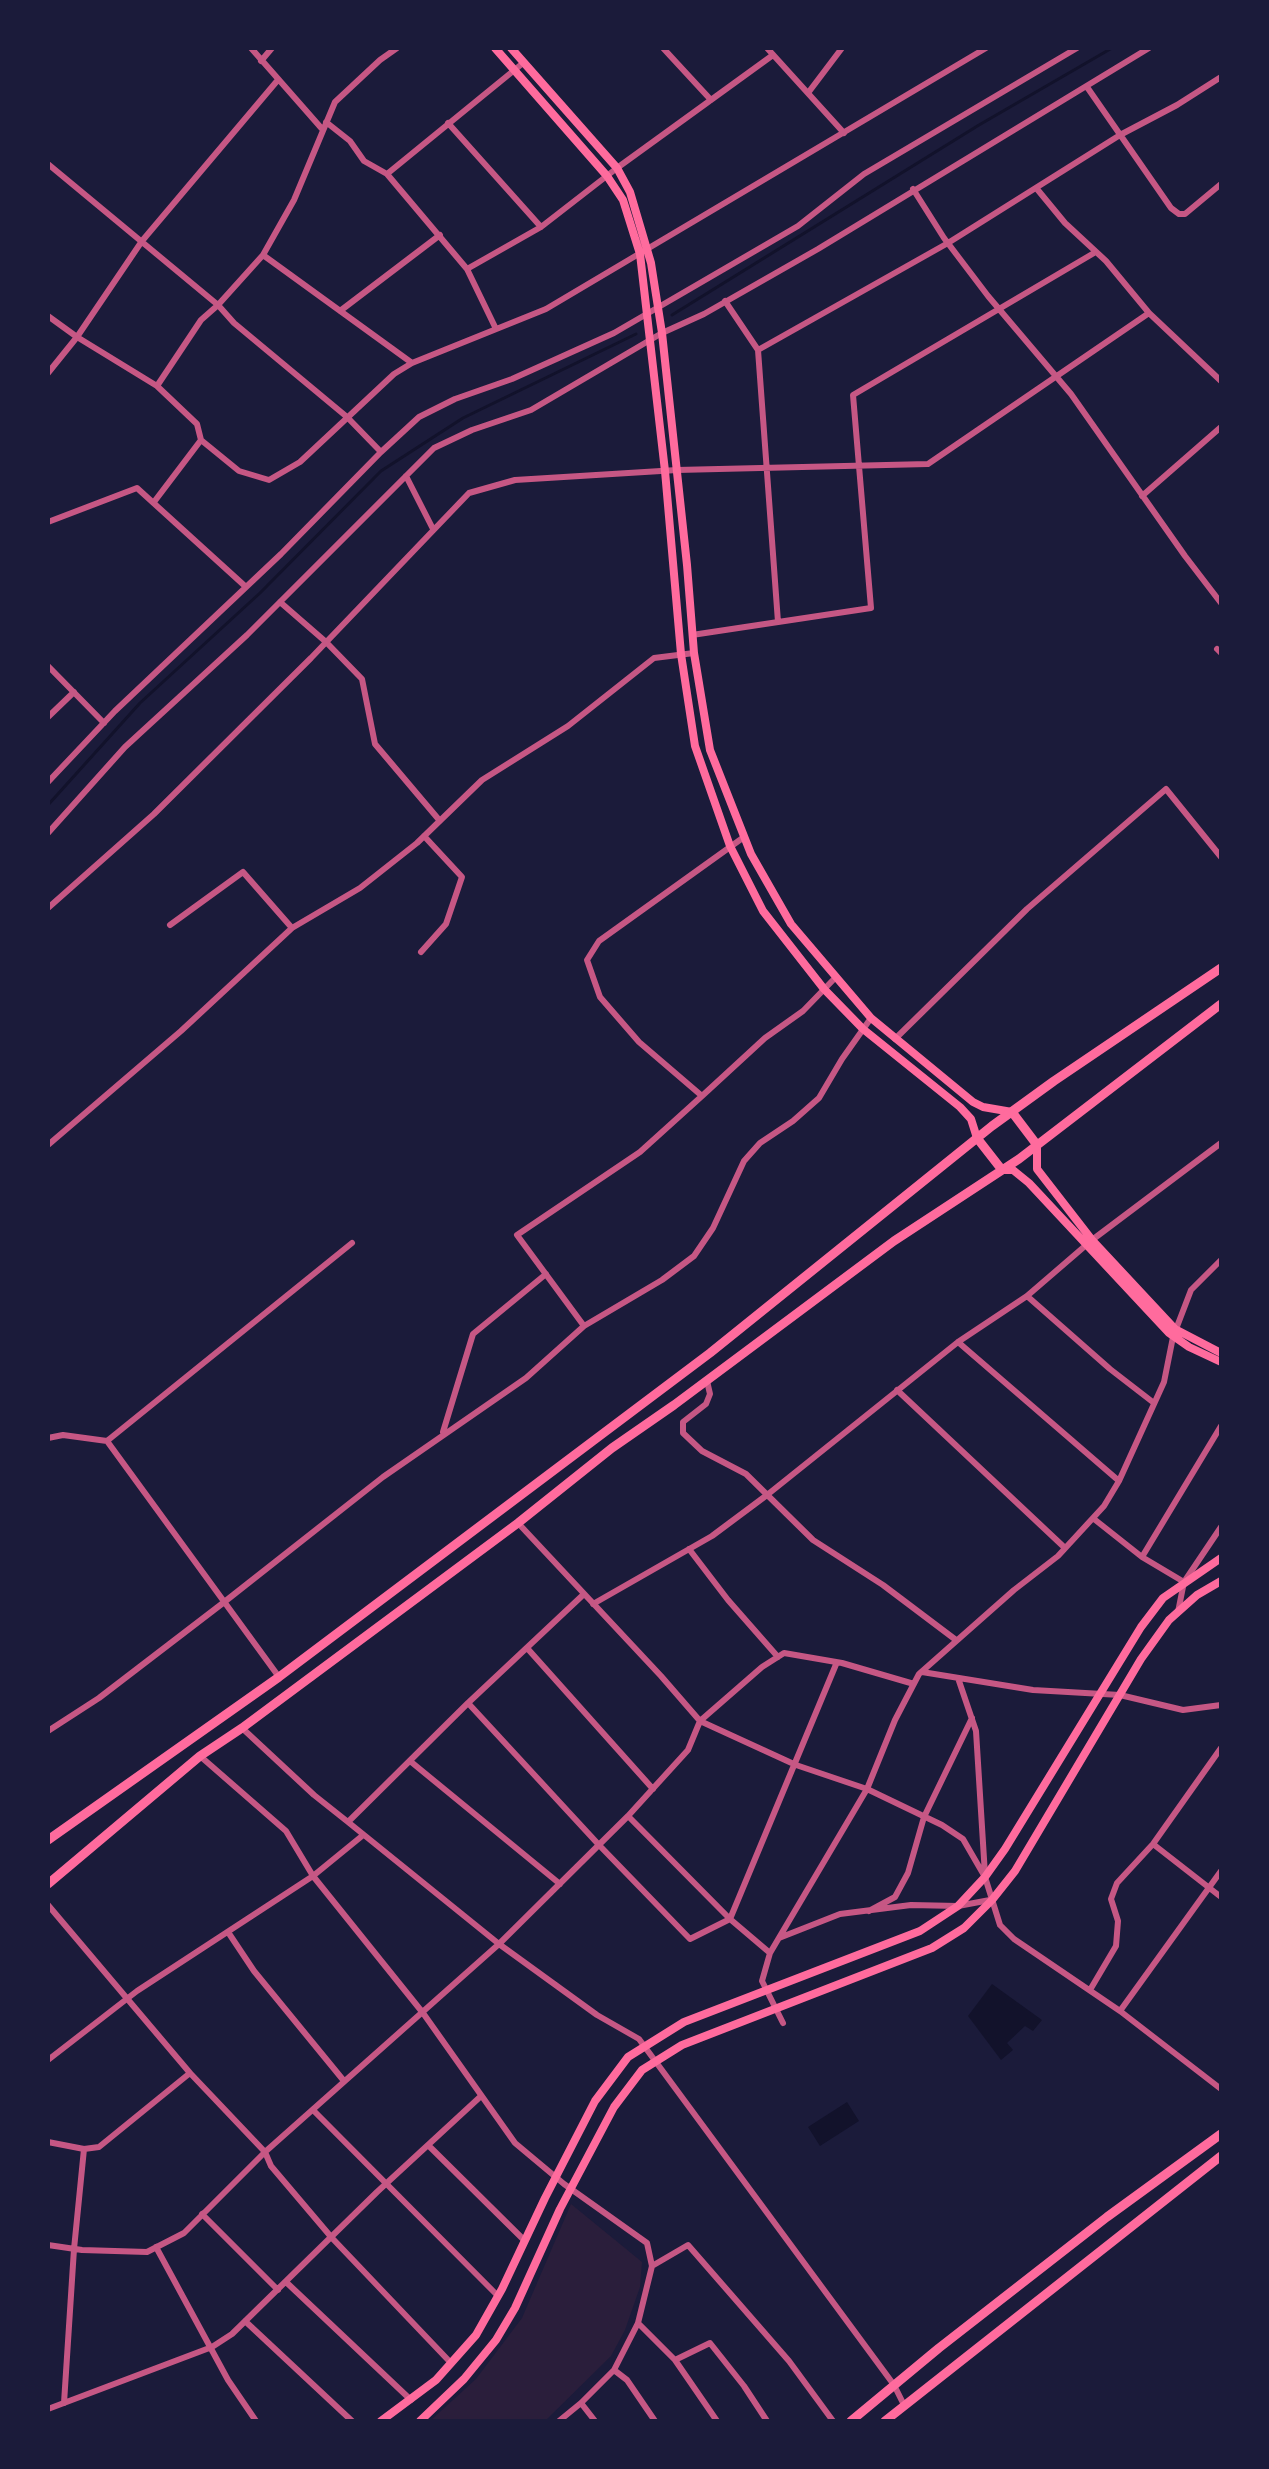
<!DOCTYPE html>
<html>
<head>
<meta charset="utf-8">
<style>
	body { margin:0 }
	#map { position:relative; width:1269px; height:2469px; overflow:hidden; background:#1b1b3a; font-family:"Work Sans",sans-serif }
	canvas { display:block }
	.frame { position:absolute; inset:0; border:50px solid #1b1b3a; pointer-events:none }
</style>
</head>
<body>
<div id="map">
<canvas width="1269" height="2469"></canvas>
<div class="frame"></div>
</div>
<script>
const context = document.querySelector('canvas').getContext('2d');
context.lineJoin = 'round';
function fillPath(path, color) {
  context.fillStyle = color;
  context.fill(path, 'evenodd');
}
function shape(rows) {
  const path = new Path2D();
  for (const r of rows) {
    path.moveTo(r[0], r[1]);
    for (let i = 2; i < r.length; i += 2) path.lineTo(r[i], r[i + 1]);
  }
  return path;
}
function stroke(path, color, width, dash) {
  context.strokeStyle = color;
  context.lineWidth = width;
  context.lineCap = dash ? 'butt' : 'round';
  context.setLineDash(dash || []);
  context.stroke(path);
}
fillPath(shape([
	[571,2204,642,2262,640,2287,625,2330,611,2356,545,2421,430,2421,476,2379,522,2318]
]), '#2a1e3b');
fillPath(shape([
	[992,1984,1042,2020,1033,2031,1025,2026,1007,2043,1013,2050,1001,2060,968,2016],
	[847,2102,859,2121,820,2146,808,2127]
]), '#12122b');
stroke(shape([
	[672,315,979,125,1112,48],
	[48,805,140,703,260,593,381,471,463,418,636,334]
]), '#12122b', 3);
stroke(shape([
	[251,48,323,130],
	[663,48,711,100],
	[767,48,844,133],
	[261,61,272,48],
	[1087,87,1171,208,1179,214,1185,214,1221,184],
	[808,93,842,48],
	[326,122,350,141,364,161,387,174,523,63],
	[448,123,541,227],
	[48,164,218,305,263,255,294,200,335,102,380,60,397,48],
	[387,174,467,269,496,329],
	[913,189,944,238,988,296,1071,394,1185,556,1221,603],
	[1037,189,1065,223,1106,261,1149,313,1221,381],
	[263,255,412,363],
	[467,269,541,227,617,168,773,55],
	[725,301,758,350,778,622],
	[340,311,440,235],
	[48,316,77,337,157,386],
	[758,350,948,243,1120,135,1177,105,1221,77],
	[48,373,77,337,142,241,277,81],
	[201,440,239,471,269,480,300,462,394,374,412,363,546,309,986,48],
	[406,476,433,529],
	[1142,496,1221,427],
	[154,502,201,440,197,424,157,386,201,320,218,305,234,323,347,417,381,452],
	[48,522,137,488,246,587],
	[280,602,326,642,362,679,375,744,440,821],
	[692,635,871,608,853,395,1094,253],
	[1217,649,1221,653],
	[48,666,104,723],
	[48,717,74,692],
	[48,782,115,711,281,554,381,452,419,417,455,399,512,379,614,333,798,226,864,174,1077,48],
	[48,833,125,747,247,635,434,448,472,430,531,410,662,333,704,314,818,249,1149,48],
	[744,837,599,941,587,960,600,997,639,1042,702,1096,765,1038,803,1011,835,978],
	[48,908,154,814,311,658,469,493,515,480,677,470,928,464,1149,313],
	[170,925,243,872,292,928],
	[421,952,446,924,462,877,424,836],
	[895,1039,1027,909,1166,789,1221,857],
	[48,1145,181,1031,292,928,360,888,417,843,482,780,568,726,654,658,694,653],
	[1027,1296,1110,1369,1154,1403],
	[584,1326,517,1235,640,1152,702,1096],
	[958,1342,1119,1481],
	[707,1381,710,1394,706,1404,683,1422,683,1433,702,1451,746,1474,813,1540,883,1585,956,1640],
	[897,1390,1065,1548],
	[443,1432,473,1334,546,1274],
	[48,1438,63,1435,107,1441],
	[1094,1519,1142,1557,1184,1582],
	[518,1523,661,1676,700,1721,796,1765,867,1789,942,1825,963,1839,985,1877,1000,1925,1014,1939,1120,2011,1221,2089],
	[689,1549,728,1600,778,1657],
	[1142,1557,1221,1426],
	[584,1594,468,1703,348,1822,499,1944,597,2015,639,2039,894,2385,904,2405],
	[593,1604,712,1536,767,1495,958,1342,1027,1296,1092,1240,1221,1143],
	[1178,1612,1184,1582,1221,1527],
	[527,1648,653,1789],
	[837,1662,730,1919,628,1816,688,1750,700,1721,762,1667,784,1653,842,1663,914,1684],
	[922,1672,1033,1690,1120,1695,1183,1710,1221,1705],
	[279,1677,107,1441,352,1243],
	[958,1678,976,1731,985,1875],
	[468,1703,599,1845,690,1939,730,1919,770,1953],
	[242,1728,314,1795,348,1822],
	[48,1731,99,1698,223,1603,383,1477,526,1378,584,1326,662,1280,694,1256,713,1228,744,1161,760,1143,793,1121,819,1098,842,1059,871,1018],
	[200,1756,286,1831,313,1876,362,1836],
	[410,1761,560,1884],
	[1153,1844,1221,1897],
	[48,1905,190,2073,265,2152,271,2166,332,2238,451,2363],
	[869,1911,895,1897,908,1873,924,1817,972,1718],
	[228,1932,254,1971,344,2081],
	[779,1938,840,1914,911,1905,958,1906,990,1900],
	[1090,1990,1116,1946,1118,1921,1111,1899,1117,1883,1153,1844,1221,1748],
	[1120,2011,1221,1871],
	[783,2023,762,1981,770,1953,867,1789,895,1720,919,1674,1014,1590,1058,1556,1104,1506,1119,1481,1164,1382,1173,1337,1191,1290,1221,1260],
	[48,2060,137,1991,313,1876,423,2013,515,2143,564,2184,647,2243,652,2266,638,2323,614,2370,581,2403,559,2421],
	[313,2110,498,2296],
	[48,2142,84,2149,99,2147,190,2073],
	[428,2145,525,2241],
	[202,2214,278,2290],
	[48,2245,82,2250,147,2252,184,2233,265,2152,499,1944,628,1816],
	[156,2247,228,2380,256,2421],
	[652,2266,688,2245,789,2361,833,2421],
	[286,2282,411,2400],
	[245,2321,352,2421],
	[638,2323,675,2360,710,2343,744,2386,767,2421],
	[675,2360,717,2421],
	[614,2370,627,2380,655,2421],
	[64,2403,74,2249,84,2149],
	[581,2403,595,2421],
	[48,2409,212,2347,232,2334,377,2192,480,2097]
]), '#c65784', 6);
stroke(shape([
	[495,48,607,176,623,200,640,254,665,471,681,654,695,746,730,846,763,911,824,989,863,1029,960,1107,971,1119,977,1138],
	[511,48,617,168,630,192,651,263,662,333,687,565,694,653,710,750,751,854,791,924,871,1018,973,1102,983,1107,1012,1112],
	[1037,1145,1037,1169,1092,1240,1175,1329,1221,1353],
	[1003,1170,1013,1170,1029,1183,1169,1333,1189,1347,1221,1362],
	[381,2421,436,2380,476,2335,502,2289,545,2198,595,2101,628,2057,684,2022,920,1931,958,1906,985,1877,1005,1849,1141,1627,1163,1598,1221,1558],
	[420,2421,464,2379,496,2340,515,2308,560,2209,614,2107,642,2070,682,2045,932,1948,964,1928,992,1900,1015,1871,1141,1659,1169,1620,1197,1595,1221,1581]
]), '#ff6b9d', 8);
stroke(shape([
	[851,2421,939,2348,1107,2217,1221,2134],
	[885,2421,1221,2156]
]), '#ff6b9d', 9);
stroke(shape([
	[1012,1112,1037,1145],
	[977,1138,1002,1170],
	[48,1840,279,1677,710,1353,992,1126,1054,1081,1221,968],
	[48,1884,200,1756,242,1728,518,1523,612,1448,674,1405,894,1241,1019,1159,1221,1004]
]), '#ff6b9d', 9);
</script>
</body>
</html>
